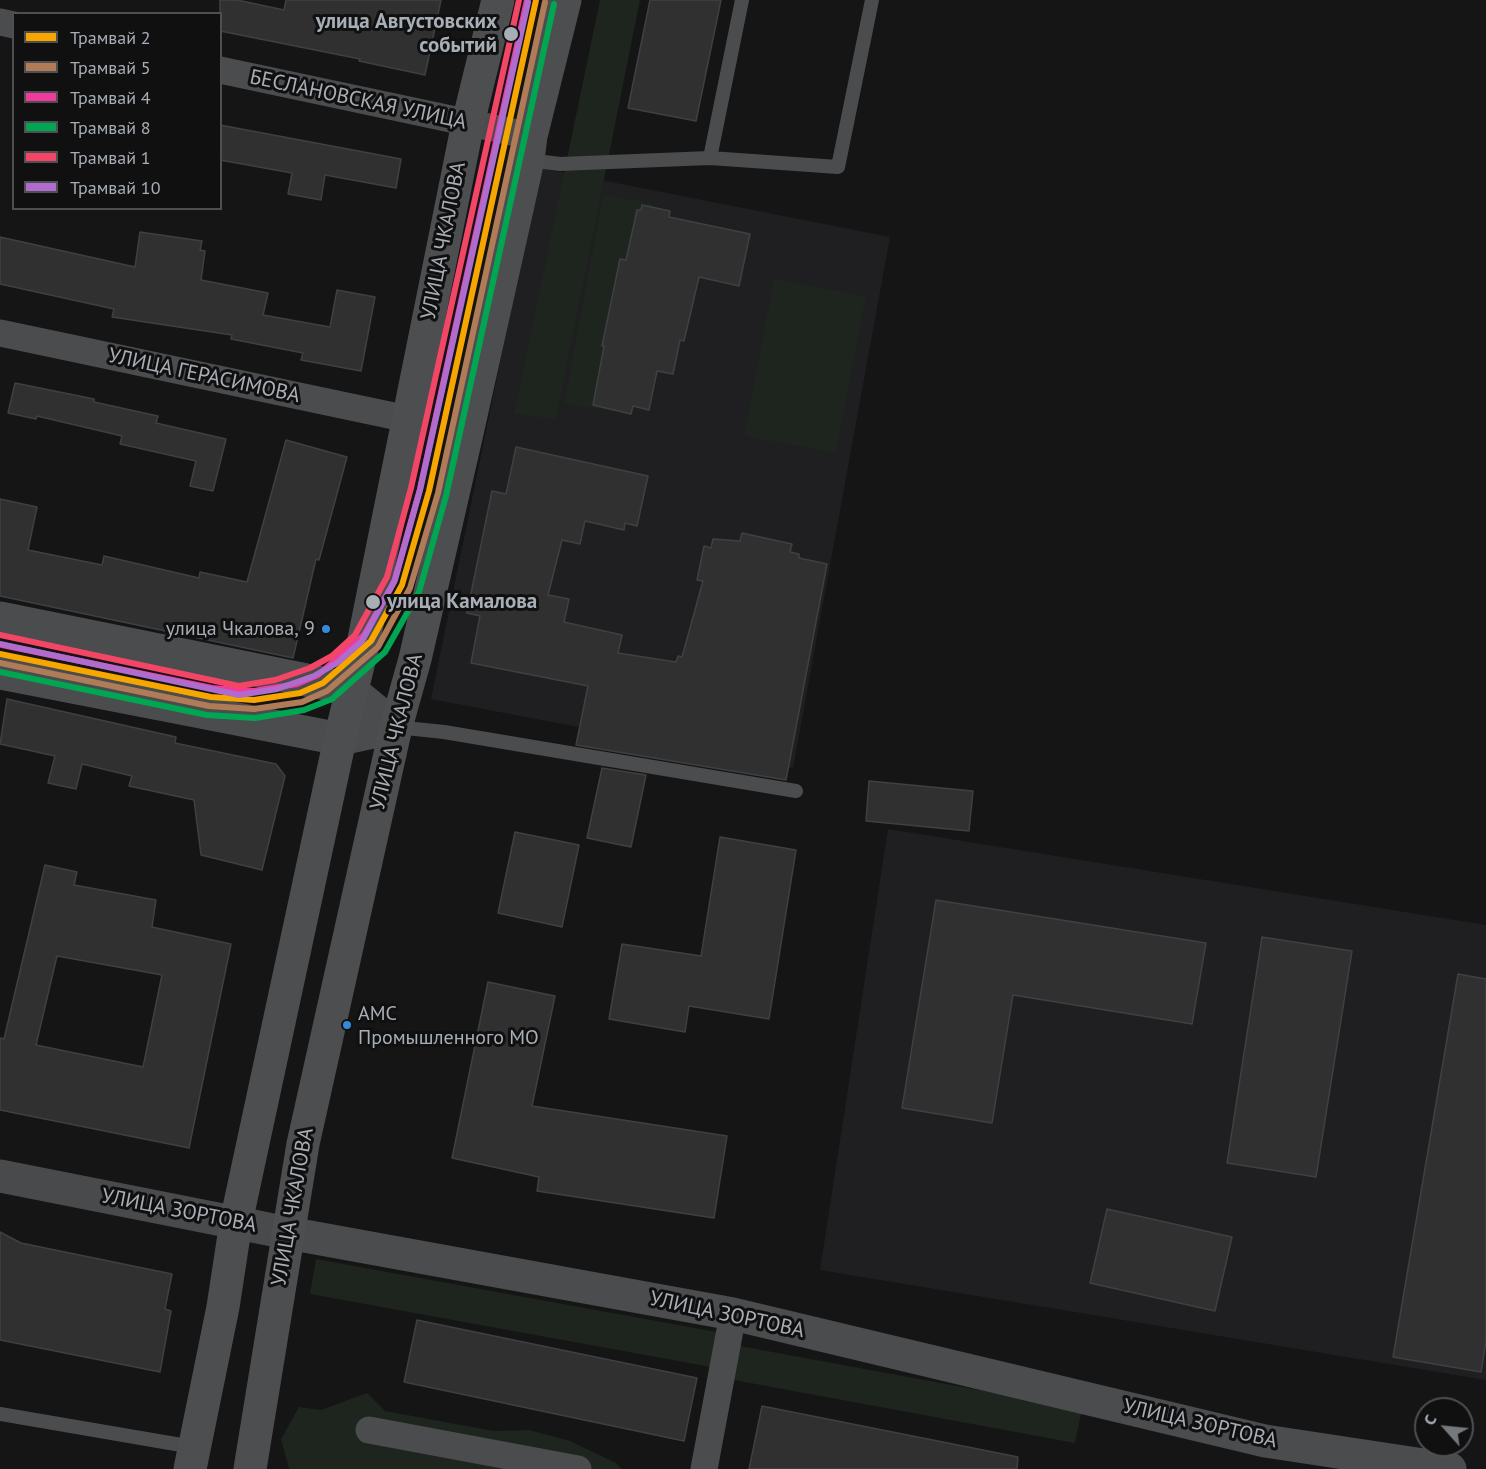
<!DOCTYPE html>
<html>
<head>
<meta charset="utf-8">
<style>
	body { margin:0 }
	#map { position:relative; width:1486px; height:1469px; overflow:hidden; background:#151516; font-family:"PT Sans",sans-serif }
	canvas { display:block }
	.legend { position:absolute; left:12px; top:12px; width:210px; height:198px; box-sizing:border-box; background:#101011; border:2px solid #4d4f53; margin:0; padding:8px 10px; list-style:none; font-size:18px; color:#a8aeb5 }
	.legend li { display:flex; align-items:center; gap:12px; height:30px }
	.legend b { width:30px; border:2px solid #4d4f53 }
	.north { position:absolute; left:1414px; top:1397px; width:60px; height:60px; box-sizing:border-box; background:#101011; border:2px solid #4d4f53; border-radius:50%; rotate:297deg; font-size:16px; font-weight:700; line-height:24px; text-align:center; color:#a8aeb5 }
	.north::after { content:''; display:block; margin:auto; width:21px; height:27px; background:#75787d; clip-path:polygon(50% 0,100% 100%,50% 72%,0 100%) }
</style>
</head>
<body>
<div id="map">
<canvas width="1486" height="1469"></canvas>
<ul class="legend">
<li><b style="height:8px;background:#f7a600"></b>Трамвай 2</li>
<li><b style="height:8px;background:#b07c57"></b>Трамвай 5</li>
<li><b style="height:8px;background:#f13a9d"></b>Трамвай 4</li>
<li><b style="height:8px;background:#00a651"></b>Трамвай 8</li>
<li><b style="height:8px;background:#f34667"></b>Трамвай 1</li>
<li><b style="height:8px;background:#b06ccc"></b>Трамвай 10</li>
</ul>
<div class="north">С</div>
</div>
<script>
const context = document.querySelector('canvas').getContext('2d');
context.lineJoin = 'round';
function fillPath(path, color) {
  context.fillStyle = color;
  context.fill(path, 'evenodd');
}
function shape(rows) {
  const path = new Path2D();
  for (const r of rows) {
    path.moveTo(r[0], r[1]);
    for (let i = 2; i < r.length; i += 2) path.lineTo(r[i], r[i + 1]);
  }
  return path;
}
function stroke(path, color, width, dash) {
  context.strokeStyle = color;
  context.lineWidth = width;
  context.lineCap = dash ? 'butt' : 'round';
  context.setLineDash(dash || []);
  context.stroke(path);
}
function write(font, color, halo, rows, align = 'center') {
  context.font = font + ' "PT Sans",sans-serif';
  context.lineWidth = 6;
  context.setLineDash([]);
  context.textBaseline = 'middle';
  context.strokeStyle = halo;
  context.fillStyle = color;
  for (const [text, x, y, turn = 0] of rows) {
    context.save();
    context.translate(x, y);
    context.rotate((+turn || 0) * Math.PI / 180);
    context.textAlign = isNaN(turn) ? turn : align;
    if (halo) context.strokeText(text, 0, 0);
    context.fillText(text, 0, 0);
    context.restore();
  }
}
fillPath(shape([
	[540,168,890,237,793,768,431,699],
	[888,829,1486,925,1486,1380,820,1270]
]), '#1f1f21');
fillPath(shape([
	[600,0,640,0,556,419,514,414],
	[603,195,653,203,619,413,564,403],
	[774,279,866,296,836,453,744,436],
	[316,1259,717,1332,711,1367,310,1294],
	[740,1346,1082,1409,1075,1443,734,1380],
	[367,1393,385,1411,494,1431,529,1430,570,1441,616,1463,622,1469,289,1469,281,1439,299,1407,321,1410]
]), '#1e241e');
const building = shape([
	[220,0,237,0,284,10,286,0,441,0,425,75,359,61,360,59,220,31,220,0],
	[650,0,721,0,696,121,628,108,650,0],
	[220,125,401,159,396,188,325,175,321,200,288,194,292,173,220,160,220,125],
	[642,205,670,211,669,217,750,234,739,286,699,277,684,341,680,340,673,374,657,371,649,410,633,406,631,414,593,405,604,346,602,346,620,259,626,260,637,210,641,210,642,205],
	[140,232,202,241,200,250,205,251,201,280,268,293,263,315,330,327,337,290,375,297,361,371,301,360,303,353,231,339,232,335,112,317,114,309,0,284,0,237,135,267,140,232],
	[15,383,94,399,94,402,158,416,156,423,226,439,213,491,190,486,196,461,120,444,122,436,37,416,36,419,8,413,15,383],
	[286,440,347,457,319,560,316,559,293,658,0,596,0,499,37,507,28,550,102,565,104,556,199,578,200,572,247,582,286,440],
	[516,447,648,476,637,526,625,523,624,530,585,521,580,544,562,540,548,595,569,599,564,622,622,635,618,653,676,662,678,656,682,657,703,581,697,580,704,546,711,548,713,539,740,541,742,533,792,544,790,552,799,554,799,558,827,564,786,780,576,745,588,686,471,663,480,616,467,613,492,491,506,494,516,447],
	[7,699,176,737,175,743,276,764,285,776,262,870,201,855,194,800,129,786,132,776,82,764,76,789,48,783,55,756,0,744,7,699],
	[602,768,646,775,631,847,587,838,602,768],
	[869,781,973,791,969,831,866,821,869,781],
	[515,832,579,845,562,927,498,913,515,832],
	[720,837,796,850,769,1019,689,1006,685,1032,609,1019,622,944,701,956,720,837],
	[45,865,77,872,74,885,156,900,152,927,231,944,189,1148,0,1110,0,1038,4,1039,45,865],
	[57,956,162,975,143,1067,36,1045,57,956],
	[936,900,1206,943,1192,1024,1013,995,992,1123,902,1108,936,900],
	[1262,937,1352,951,1316,1177,1227,1163,1262,937],
	[1458,974,1486,979,1486,1341,1481,1372,1393,1357,1458,974],
	[488,982,555,996,532,1106,727,1136,714,1218,537,1191,539,1177,452,1158,488,982],
	[1107,1209,1232,1237,1215,1311,1090,1283,1107,1209],
	[0,1232,21,1243,172,1274,165,1309,171,1311,160,1372,0,1340,0,1232],
	[417,1320,697,1378,684,1441,404,1382,417,1320],
	[762,1406,1018,1457,1017,1469,749,1469,762,1406]
]);
fillPath(building, '#303031');
stroke(building, '#3e4042', 1.5);
stroke(shape([
	[710,158,742,0],
	[528,160,560,164,710,158,838,167,872,0],
	[396,727,444,732,796,791],
	[0,1414,193,1447]
]), '#4a4c4e', 14);
stroke(shape([
	[0,22,14,25],
	[220,70,531,136],
	[0,333,408,419],
	[369,1430,578,1469],
	[704,1469,733,1314]
]), '#4a4c4e', 27);
stroke(shape([
	[0,618,326,684,352,691,396,727],
	[0,673,340,739,396,727],
	[288,1233,733,1314,1265,1441,1450,1469]
]), '#4a4c4e', 33);
stroke(shape([
	[0,1176,288,1233]
]), '#494a4c', 33);
stroke(shape([
	[190,1469,223,1307,236,1222,340,739,362,649,468,123,498,0],
	[250,1469,303,1144,396,727,415,659,467,433,528,160,531,136,565,0]
]), '#4c4e50', 33);
stroke(shape([
	[0,654,211,697,254,700,300,693,323,683,371,641,402,585,429,491,536,0]
]), '#f7a600', 6);
stroke(shape([
	[0,663,209,706,254,709,302,702,327,691,378,647,410,588,438,493,545,2]
]), '#b07c57', 6);
stroke(shape([
	[2,645,212,688,254,691,297,684,318,675,364,635,394,582,420,489,527,0]
]), '#f13a9d', 6);
stroke(shape([
	[0,672,207,715,255,718,304,710,332,699,385,652,419,592,446,496,554,4]
]), '#00a651', 6);
stroke(shape([
	[0,635,239,686,275,680,310,668,332,656,355,635,387,577,411,488,519,0]
]), '#f34667', 6);
stroke(shape([
	[0,644,239,695,277,689,314,676,337,663,362,641,395,580,420,490,528,2]
]), '#b06ccc', 6);
for (const [x, y, r, color] of [
	[511,34,8,"#a8aeb5"],
	[373,602,8,"#a8aeb5"],
	[326,629,5,"#338bd7"],
	[347,1025,5,"#338bd7"]
]) {
  const dot = new Path2D();
  dot.arc(x, y, r, 0, 2 * Math.PI);
  context.fillStyle = color;
  context.fill(dot);
  stroke(dot, '#101011', 2);
}
write('20px', '#a8aeb5', '#101011', [
	["улица Чкалова, 9",315,629],
	["АМС",358,1014,"left"],
	["Промышленного МО",358,1038,"left"]
], 'right');
write('bold 21px', '#a8aeb5', '#101011', [
	["улица Августовских",497,22],
	["событий",497,46],
	["улица Камалова",387,602,"left"]
], 'right');
write('21px', '#a8aeb5', '#101011', [
	["БЕСЛАНОВСКАЯ УЛИЦА",358,100,12],
	["УЛИЦА ЧКАЛОВА",444,241,-79],
	["УЛИЦА ГЕРАСИМОВА",204,376,12],
	["УЛИЦА ЧКАЛОВА",397,732,-76],
	["УЛИЦА ЧКАЛОВА",293,1207,-80],
	["УЛИЦА ЗОРТОВА",179,1211,11],
	["УЛИЦА ЗОРТОВА",727,1315,12],
	["УЛИЦА ЗОРТОВА",1200,1424,13]
]);
</script>
</body>
</html>
